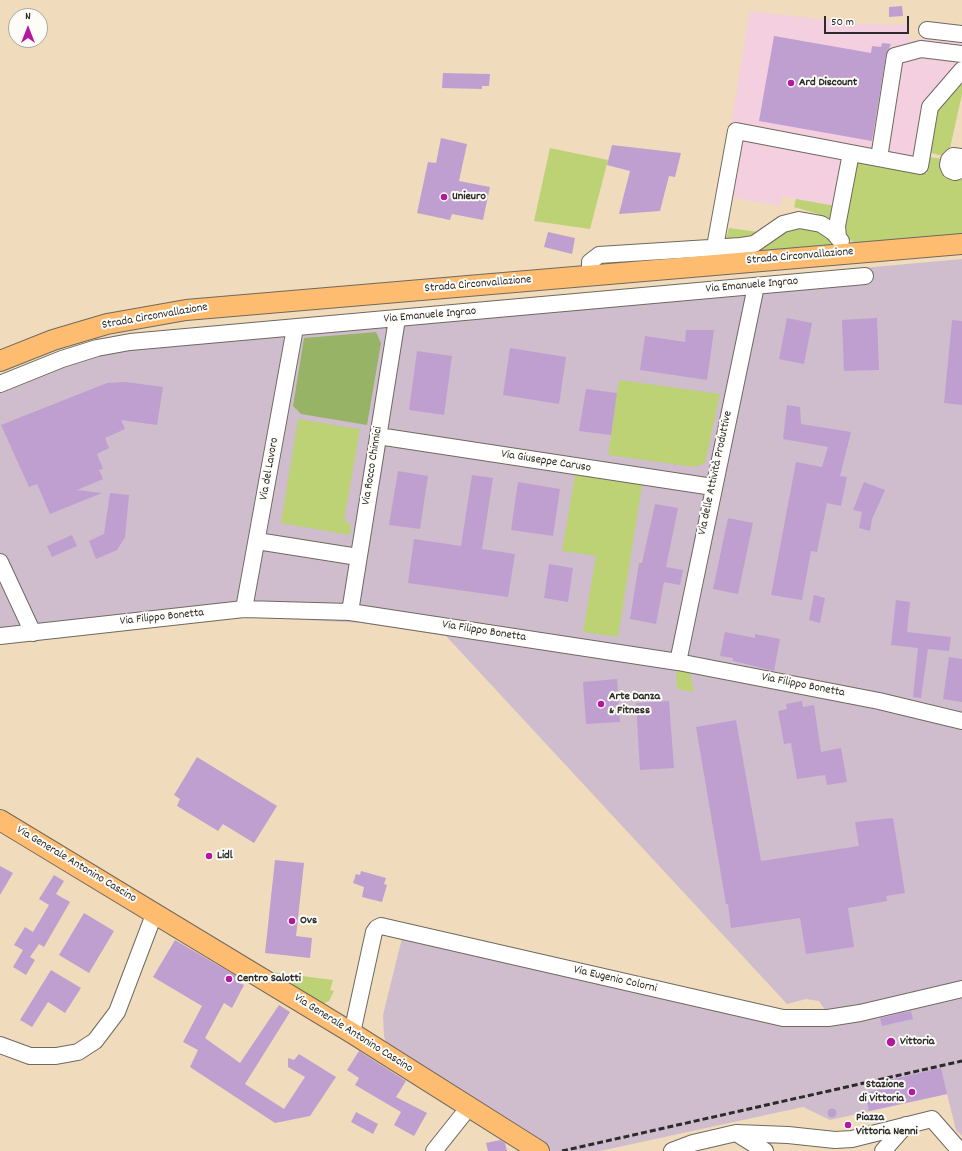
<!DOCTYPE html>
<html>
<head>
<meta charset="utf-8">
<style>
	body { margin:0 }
	#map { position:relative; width:962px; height:1151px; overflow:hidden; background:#f0dcbc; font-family:Dekko,sans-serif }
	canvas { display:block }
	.north { position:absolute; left:8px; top:8px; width:40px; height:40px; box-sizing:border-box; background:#fdfcf7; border:1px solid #a9a8a5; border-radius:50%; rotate:0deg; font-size:11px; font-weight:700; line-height:16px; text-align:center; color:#2b2b2b }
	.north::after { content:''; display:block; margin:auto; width:14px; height:18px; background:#b5179e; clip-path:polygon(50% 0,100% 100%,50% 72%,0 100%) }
	.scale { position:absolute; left:824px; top:16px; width:85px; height:18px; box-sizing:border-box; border:2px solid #2b2b2b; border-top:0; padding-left:5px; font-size:12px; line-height:14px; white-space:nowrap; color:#2b2b2b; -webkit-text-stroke:3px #fdfcf7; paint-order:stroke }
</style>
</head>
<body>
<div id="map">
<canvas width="962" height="1151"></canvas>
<div class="north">N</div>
<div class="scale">50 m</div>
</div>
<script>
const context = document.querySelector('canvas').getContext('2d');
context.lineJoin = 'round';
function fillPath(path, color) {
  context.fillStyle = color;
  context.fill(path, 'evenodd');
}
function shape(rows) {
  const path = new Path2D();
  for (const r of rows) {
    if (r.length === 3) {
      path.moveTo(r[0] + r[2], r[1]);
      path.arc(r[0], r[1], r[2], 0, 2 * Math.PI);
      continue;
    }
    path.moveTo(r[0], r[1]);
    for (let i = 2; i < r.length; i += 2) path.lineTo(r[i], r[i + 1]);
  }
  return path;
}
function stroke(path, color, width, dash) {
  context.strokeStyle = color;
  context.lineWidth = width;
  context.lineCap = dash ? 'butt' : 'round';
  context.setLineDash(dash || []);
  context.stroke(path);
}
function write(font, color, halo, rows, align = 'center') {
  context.font = font + ' Dekko,sans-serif';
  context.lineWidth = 4;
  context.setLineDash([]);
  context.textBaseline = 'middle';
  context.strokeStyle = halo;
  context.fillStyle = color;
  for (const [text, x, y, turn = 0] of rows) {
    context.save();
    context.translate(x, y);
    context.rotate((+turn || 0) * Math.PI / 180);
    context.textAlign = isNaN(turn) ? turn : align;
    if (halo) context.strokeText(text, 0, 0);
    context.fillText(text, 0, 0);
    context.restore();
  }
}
fillPath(shape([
	[750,11,861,24,908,25,910,41,928,37,962,40,962,82,939,105,927,173,866,163,863,211,782,196,780,206,719,195]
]), '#f3cfdf');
fillPath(shape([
	[962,259,962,983,827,1013,819,1001,806,999,787,1004,446,636,362,623,246,617,0,644,0,375,11,370,59,351,97,340,124,335],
	[403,934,767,1021,962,994,962,1136,956,1130,947,1094,830,1120,803,1107,600,1151,551,1151,387,1044,384,1037,383,1015]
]), '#cfbdce');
fillPath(shape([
	[962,82,962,94,950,148,944,156,931,153,939,105],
	[550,148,608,160,590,229,534,221],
	[930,157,942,159,942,171,946,177,962,180,962,234,856,243,848,239,844,227,856,163,862,162,927,173],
	[796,199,836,206,832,218,827,221,818,214,794,207],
	[798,225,818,229,836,245,751,251,774,236],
	[729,228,758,232,748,237,726,239],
	[619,380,720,394,705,463,695,467,608,455],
	[298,419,360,429,344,520,351,525,350,535,281,523],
	[575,475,642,485,618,637,583,632,596,556,562,551],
	[676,671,690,672,694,692,677,689],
	[263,971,333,980,330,990,334,991,329,1001,320,1005]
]), '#bdd175');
fillPath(shape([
	[376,332,381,343,367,425,301,414,293,406,304,338]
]), '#96b366');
fillPath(shape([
	[902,6,903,16,889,17,889,7],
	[774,36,871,53,872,46,881,47,882,43,891,44,886,55,872,141,759,121],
	[443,73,490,74,489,86,482,86,482,89,442,88],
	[441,138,467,144,459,181,490,187,483,220,452,214,450,220,417,213,428,162,436,163],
	[612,145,681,153,675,177,669,176,660,211,619,214,630,171,607,165],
	[548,232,575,238,572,254,544,247],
	[787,318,812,323,804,364,779,359],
	[877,318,879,370,844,371,842,320],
	[952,320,962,321,962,405,944,403],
	[686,330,714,330,707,380,640,370,645,336,685,342],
	[510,348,566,357,559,404,503,395],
	[417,351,452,356,444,415,409,410],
	[126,382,163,387,157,425,121,420,125,429,105,438,109,448,97,454,103,469,99,470,103,479,77,490,102,493,50,514,37,484,29,487,1,425,107,383],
	[586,389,617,393,611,435,579,431],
	[787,405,800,407,801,424,851,432,840,476,847,477,841,506,827,503,817,552,811,551,802,600,771,595,796,462,822,467,828,447,783,439],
	[398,471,428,476,420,529,389,525],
	[472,475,493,478,482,549,515,554,508,597,408,583,414,539,461,546],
	[518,482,560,489,553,536,511,530],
	[864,482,885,490,872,519,870,531,859,528,862,512,853,510],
	[110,493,129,495,125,537,117,550,96,559,89,541,104,534],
	[655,504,678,508,666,567,683,570,680,585,664,582,656,624,630,619,639,563,642,563],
	[728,518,753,523,738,594,713,589],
	[72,535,77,546,52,557,47,546],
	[549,564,573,568,568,602,544,598],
	[814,595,825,598,820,623,809,620],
	[896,600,910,602,907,632,951,637,949,651,928,649,921,698,913,697,918,648,891,645],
	[725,632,755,638,755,634,780,639,774,671,733,661,733,658,720,656],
	[949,657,962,659,962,702,943,699],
	[617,679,620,722,586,724,583,682],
	[669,701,674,768,640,770,636,703],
	[802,701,803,707,814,705,821,752,841,748,847,782,827,785,825,775,797,779,791,743,784,744,778,711,787,709,786,704],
	[736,720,761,861,859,846,855,822,893,818,905,893,886,896,887,901,848,908,854,947,806,954,800,918,731,928,728,904,726,904,696,727],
	[197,757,277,806,254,843,223,824,218,831,177,806,180,799,174,795],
	[275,860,304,863,296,936,312,938,310,958,265,953],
	[0,866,13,873,0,895],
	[361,871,386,878,384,884,387,885,382,902,362,897,364,887,353,883,356,874,360,875],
	[54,875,64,881,56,894,70,902,44,947,39,944,30,957,35,960,26,975,13,967,23,950,14,945,25,927,33,932,49,905,39,899],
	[84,913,114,931,89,973,59,955],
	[175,940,238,977,236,981,244,985,232,1008,224,1003,205,1038,240,1063,279,1005,290,1012,245,1084,284,1109,305,1077,288,1067,288,1058,294,1060,299,1054,336,1077,310,1116,275,1123,190,1067,198,1050,183,1042,202,1006,153,977],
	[51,970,81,988,65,1013,48,1002,32,1027,20,1020],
	[911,1011,913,1019,882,1026,880,1018],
	[359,1051,406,1081,396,1097,427,1113,414,1136,394,1125,401,1112,355,1085,359,1078,347,1070],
	[941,1068,947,1094,869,1111,865,1093,877,1090,876,1083],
	[832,1113,4.5],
	[356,1112,378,1124,373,1134,351,1122],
	[500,1140,505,1143,507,1151,488,1151,486,1143]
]), '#bf9fd0');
const minor = shape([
	[927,30,962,34],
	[851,153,920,166,930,107,962,70],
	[962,157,953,156,949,160,948,165,950,170,955,172,962,170],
	[879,158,895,56,921,49,962,54],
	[715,247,736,131,851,153,837,226,838,238],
	[590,276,590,262,599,255,741,246,754,244,783,224,799,220,821,224,833,232,841,241],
	[0,384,62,359,97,348,130,342,865,276],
	[378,436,713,487],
	[257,541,358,557],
	[0,562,33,633],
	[244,609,295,328],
	[350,612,397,319],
	[0,636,244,609,350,612,678,662,879,701,962,721],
	[678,662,756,286],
	[352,1033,374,932,377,928,381,926,783,1018,828,1018,860,1013,962,989],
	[0,1045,30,1056,56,1056,78,1052,95,1041,117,1012,155,912],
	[736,1133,765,1151],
	[434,1151,469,1107],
	[672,1151,693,1143,736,1133,788,1135,835,1140,852,1139,932,1119,960,1151],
	[883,1151,906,1125]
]);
const major = shape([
	[0,361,53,340,107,324,186,310,962,244],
	[0,820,352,1033,539,1151]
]);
stroke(minor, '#70695e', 18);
stroke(major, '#70695e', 22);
stroke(minor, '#fff', 16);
stroke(major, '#fdbc70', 20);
stroke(shape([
	[562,1151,962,1061]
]), '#2b2b2b', 3, [6, 3]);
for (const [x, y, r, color] of [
	[791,83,4,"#b5179e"],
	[444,197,4,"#b5179e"],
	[601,704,4,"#b5179e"],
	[209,856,4,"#b5179e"],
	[292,921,4,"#b5179e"],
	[229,979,4,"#b5179e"],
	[891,1042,5,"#b5179e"],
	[912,1092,4,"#b5179e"],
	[848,1125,4,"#b5179e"]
]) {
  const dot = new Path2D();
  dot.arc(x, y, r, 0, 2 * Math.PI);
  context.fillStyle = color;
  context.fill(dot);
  stroke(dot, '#fdfcf7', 1.5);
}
write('bold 12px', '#2b2b2b', '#fdfcf7', [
	["Ard Discount",799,83],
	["Unieuro",452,197],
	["Arte Danza",609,697],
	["& Fitness",609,711],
	["Lidl",217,856],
	["Ovs",300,921],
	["Centro Salotti",237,979],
	["Vittoria",900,1042],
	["Stazione",904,1085,"right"],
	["di Vittoria",904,1099,"right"],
	["Piazza",856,1118],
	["Vittoria Nenni",856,1132]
], 'left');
write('12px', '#2b2b2b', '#fdfcf7', [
	["Strada Circonvallazione",800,257,-5],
	["Strada Circonvallazione",478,285,-5],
	["Via Emanuele Ingrao",752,286,-5],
	["Via Emanuele Ingrao",430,316,-5],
	["Strada Circonvallazione",155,317,-10],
	["Via Giuseppe Caruso",546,462,9],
	["Via Rocco Chinnici",373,466,-81],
	["Via del Lavoro",270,469,-80],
	["Via delle Attività Produttive",716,473,-78],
	["Via Filippo Bonetta",162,618,-6],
	["Via Filippo Bonetta",484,632,9],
	["Via Filippo Bonetta",803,686,11],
	["Via Generale Antonino Cascino",76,865,31],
	["Via Eugenio Colorni",615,980,13],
	["Via Generale Antonino Cascino",353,1034,32]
]);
</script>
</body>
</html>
